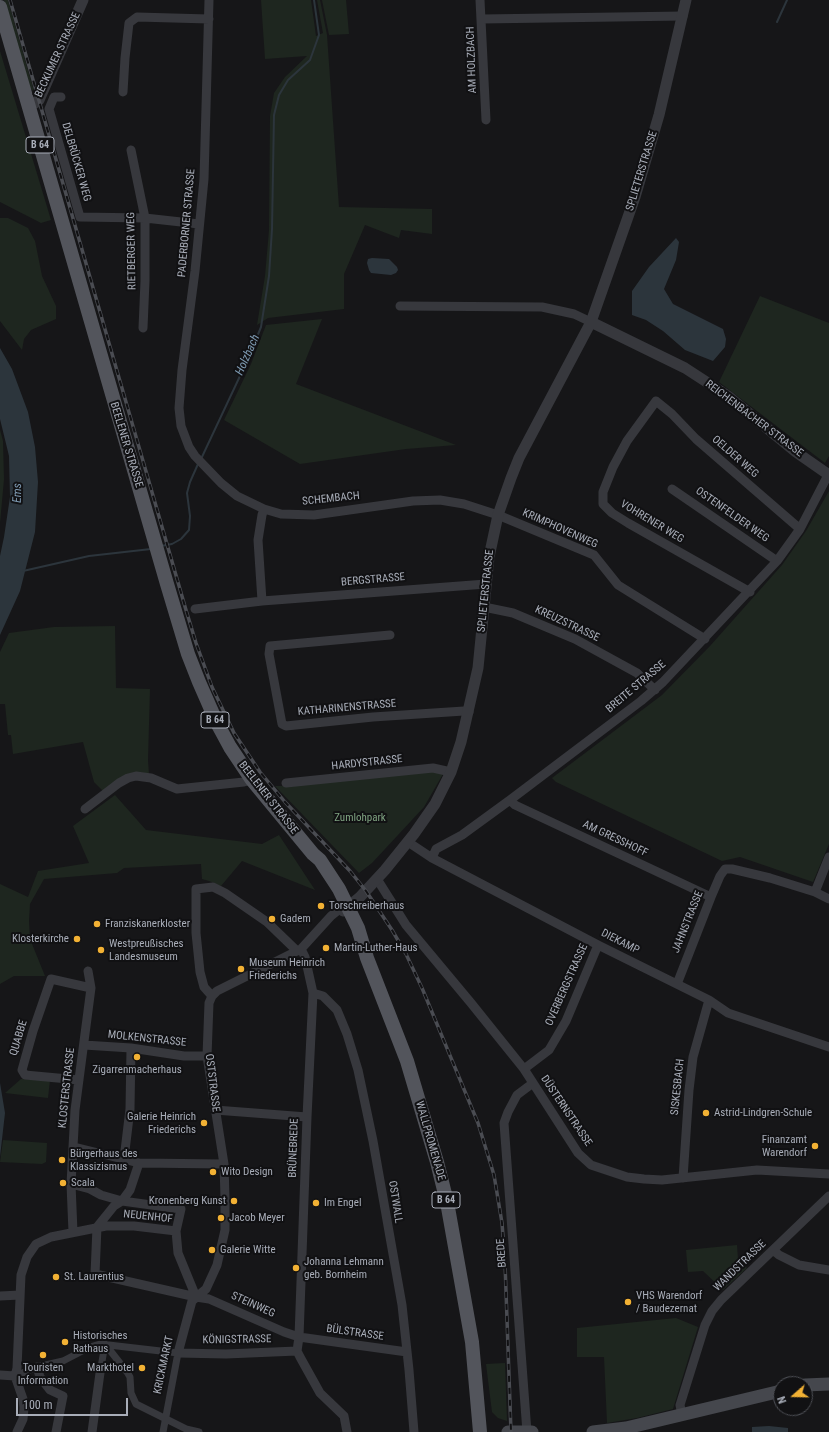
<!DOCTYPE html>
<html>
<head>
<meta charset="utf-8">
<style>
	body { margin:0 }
	#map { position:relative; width:829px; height:1432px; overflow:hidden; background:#161618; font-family:"Roboto Condensed",sans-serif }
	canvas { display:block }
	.north { position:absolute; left:773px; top:1376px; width:40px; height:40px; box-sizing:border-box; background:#111113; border:1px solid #4d4f55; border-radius:50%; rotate:250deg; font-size:11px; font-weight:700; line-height:16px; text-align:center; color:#a8adb8 }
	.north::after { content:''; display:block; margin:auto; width:14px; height:18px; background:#f2b134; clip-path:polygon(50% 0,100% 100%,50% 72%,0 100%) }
	.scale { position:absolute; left:16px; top:1398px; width:112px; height:18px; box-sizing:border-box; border:2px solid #a8adb8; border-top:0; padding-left:5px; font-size:12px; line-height:14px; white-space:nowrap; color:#a8adb8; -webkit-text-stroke:3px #111113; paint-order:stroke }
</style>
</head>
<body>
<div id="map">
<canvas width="829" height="1432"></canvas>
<div class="north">N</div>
<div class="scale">100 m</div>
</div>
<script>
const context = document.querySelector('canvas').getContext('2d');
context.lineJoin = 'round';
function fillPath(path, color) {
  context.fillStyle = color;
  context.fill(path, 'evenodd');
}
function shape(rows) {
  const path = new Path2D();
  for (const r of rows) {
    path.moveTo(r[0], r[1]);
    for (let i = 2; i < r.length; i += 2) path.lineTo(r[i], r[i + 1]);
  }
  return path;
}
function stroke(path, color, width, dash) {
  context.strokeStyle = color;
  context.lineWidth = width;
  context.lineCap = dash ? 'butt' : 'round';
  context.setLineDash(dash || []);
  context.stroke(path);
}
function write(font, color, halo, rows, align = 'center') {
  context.font = font + ' "Roboto Condensed",sans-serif';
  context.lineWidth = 4;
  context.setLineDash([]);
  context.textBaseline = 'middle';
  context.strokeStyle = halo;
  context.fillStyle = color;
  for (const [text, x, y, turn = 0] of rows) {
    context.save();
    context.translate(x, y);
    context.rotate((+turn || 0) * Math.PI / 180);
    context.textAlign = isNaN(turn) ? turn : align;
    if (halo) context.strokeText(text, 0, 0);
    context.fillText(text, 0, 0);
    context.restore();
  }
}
fillPath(shape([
	[4,0,8,0,34,91,30,89],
	[261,0,311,0,316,36,323,33,317,0,320,0,327,35,339,207,432,209,432,234,401,230,399,238,365,225,344,274,344,309,268,318,257,325,265,276,269,230,270,116,274,93,285,77,307,56,265,59],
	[322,0,346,0,349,34,329,35],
	[0,51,51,220,41,223,0,202],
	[0,218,8,218,28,228,35,241,42,276,56,306,56,319,31,330,24,339,22,350,0,321],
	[760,296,829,323,829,456,825,463,719,382],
	[322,319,296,384,456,445,406,449,300,464,224,420,251,364,266,325],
	[0,430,3,441,4,479,0,523],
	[829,491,829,844,813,882,740,857,722,861,556,782,552,778,662,695,710,646,782,565,806,531],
	[115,626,116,688,150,689,148,760,149,775,136,774,104,792,94,782,83,742,13,754,11,735,8,735,5,704,0,704,0,652,9,633,54,627],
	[433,770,443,774,424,807,372,863,359,873,275,786,288,786],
	[115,795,146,830,262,844,279,835,315,890,242,861,221,886,209,881,202,879,201,864,124,868,117,873,44,879,30,904,29,921,30,939,45,976,14,976,0,984,0,884,28,897,38,871,89,863,73,826],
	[21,1079,50,1080,48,1098,5,1093],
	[3,1140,47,1143,46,1162,42,1164,0,1162],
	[737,1245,738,1259,747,1268,723,1290,703,1271,688,1272,686,1250],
	[676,1318,698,1327,673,1409,637,1418,607,1423,604,1357,577,1357,577,1328],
	[505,1363,507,1421,498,1418,492,1412,486,1364]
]), '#1e261f');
fillPath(shape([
	[676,238,679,242,676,260,664,289,673,304,723,329,726,339,725,347,713,361,685,350,663,331,646,320,632,315,632,291,649,267],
	[372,258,389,259,397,267,398,270,396,273,391,275,371,273,369,270,367,263,368,259],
	[0,348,12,369,28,412,35,447,38,482,35,532,20,591,0,635,0,556,4,537,10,497,9,456,0,419],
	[0,1083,5,1113,0,1157],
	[769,1426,788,1428,788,1432,752,1432,752,1427]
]), '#2c353c');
stroke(shape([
	[777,22,787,0],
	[201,459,248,359,261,327,269,276,272,229,274,115,279,95,288,80,310,60,319,35,314,0],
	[161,546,172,544,181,539,189,530,190,516,187,493,190,482,198,464],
	[23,571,89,556,151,549]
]), '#2c353c', 2);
stroke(shape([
	[105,1344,127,1372,130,1377,131,1393,136,1404,186,1429,199,1432],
	[100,1373,105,1344],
	[15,1376,37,1367,63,1361,90,1347,100,1344,178,1353,163,1432]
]), '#37383d', 7);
stroke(shape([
	[209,0,204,179,195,271,182,370,179,408,181,426,189,447,195,456,221,483,237,496,264,509,281,514,314,515,413,501,440,500,464,504,498,515,594,555,618,585,705,639],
	[480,0,486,120],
	[482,19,683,16],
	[123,92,125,58,129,23,137,17,209,19],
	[61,97,54,97,49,109,80,217,145,218,199,224],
	[131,150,145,218,145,281,143,328],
	[400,306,542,307,574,314,591,322],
	[672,489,777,561],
	[750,592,628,523,612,513,603,504,603,492,613,467,627,441,656,401,672,414,696,439,800,529],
	[262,601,258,540,262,515,264,509],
	[484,607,513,613,575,639,637,673,655,690],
	[195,609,262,601,486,584],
	[390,635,270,646,269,654,282,724,286,726,373,717,464,711,469,712],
	[286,783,433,768,451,772],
	[510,800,515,805,711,897],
	[85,809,119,783,128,778,136,776,151,778,177,789,244,782,252,780],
	[408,842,432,858,598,945,709,1000,728,1013,829,1047],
	[432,858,436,849,462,835,510,800,641,701,663,682,777,561,800,529,829,473],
	[377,879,406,925,471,1003,524,1069,578,1153,591,1165,627,1177,644,1179,662,1180,757,1170,829,1174],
	[815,892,829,857],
	[301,949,305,957,313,993,307,1117,299,1337,297,1351,300,1357,320,1393,344,1416,347,1432],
	[677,984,711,897,720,876,725,869,732,869,770,878,815,892,829,899],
	[313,993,323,996,337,1010,347,1034,358,1070,373,1141,402,1305,409,1370,414,1432],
	[212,996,204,987,200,972,196,933,196,889,213,887,225,893,267,922,297,951],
	[84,1045,131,1048,184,1056,207,1056],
	[524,1069,549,1050,566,1021,598,945],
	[79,1080,25,1075,22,1070,33,1031,51,979,91,988],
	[215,1110,307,1117],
	[74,1147,139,1163,224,1164],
	[124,1159,130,1109,131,1048],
	[139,1163,130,1190,122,1201,181,1209,176,1231],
	[683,1178,689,1090,693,1057,709,1000],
	[71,1184,90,1189,101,1195,122,1201,114,1206,97,1227],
	[97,1227,95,1274,196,1297,209,1299,284,1332,299,1337,407,1352],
	[73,1232,71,1184,75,1110,91,988,88,971],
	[773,1250,779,1255,799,1265,829,1270],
	[0,1296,20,1295],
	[297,1351,226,1354,178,1353,192,1301,206,1289,217,1265,225,1230,225,1198,224,1164,207,1056,209,1003,212,996,217,991,301,949,331,916,341,908],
	[37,1367,40,1377,50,1390,63,1396,56,1432],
	[0,1375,15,1376],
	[15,1376,17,1368,21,1275,27,1257,36,1244,51,1237,106,1226,134,1226,176,1231,178,1253,196,1297],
	[15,1376,23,1399,24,1408,23,1419,17,1432],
	[682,1415,680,1405,705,1325,712,1311,721,1300,829,1196],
	[92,1432,100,1373],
	[527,1432,504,1123,508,1112,517,1095,533,1083]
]), '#37383d', 9);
stroke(shape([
	[29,106,35,103,39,100,83,0],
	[591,322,685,368,728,396,796,452,829,475],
	[343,911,360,897,385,870,414,834,435,804,451,772,461,742,478,668,489,557,498,515,511,478,519,458,591,322,635,197,659,115,686,0]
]), '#37383d', 11);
stroke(shape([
	[805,1385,829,1384],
	[508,1432,532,1432],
	[593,1432,626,1428,781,1391]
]), '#45474d', 13);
stroke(shape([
	[0,7,167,584,188,654,199,682,217,723,230,747,252,780,313,854,320,860,339,889,358,928,367,958,407,1061,437,1162,447,1202,472,1342,480,1432]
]), '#53555c', 14);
const rail = shape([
	[10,0,186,610,196,643,212,687,234,733,260,772,285,802,350,871,366,891,392,930,406,954,422,988,478,1123,494,1175,502,1223,505,1263,511,1432]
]);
stroke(rail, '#4a4c52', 3.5);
stroke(rail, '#111113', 2, [6]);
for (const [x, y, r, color] of [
	[321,906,4,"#f2b134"],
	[272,919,4,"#f2b134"],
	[97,924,4,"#f2b134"],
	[77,939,4,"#f2b134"],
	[326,948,4,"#f2b134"],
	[101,950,4,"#f2b134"],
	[241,969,4,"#f2b134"],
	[137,1057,4,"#f2b134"],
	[706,1113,4,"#f2b134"],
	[204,1123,4,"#f2b134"],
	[815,1146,4,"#f2b134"],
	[62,1160,4,"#f2b134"],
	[213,1172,4,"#f2b134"],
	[63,1183,4,"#f2b134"],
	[234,1201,4,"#f2b134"],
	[316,1203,4,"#f2b134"],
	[221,1218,4,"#f2b134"],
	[212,1250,4,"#f2b134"],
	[296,1268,4,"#f2b134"],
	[56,1277,4,"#f2b134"],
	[628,1302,4,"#f2b134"],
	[65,1342,4,"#f2b134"],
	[43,1355,4,"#f2b134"],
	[142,1368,4,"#f2b134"]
]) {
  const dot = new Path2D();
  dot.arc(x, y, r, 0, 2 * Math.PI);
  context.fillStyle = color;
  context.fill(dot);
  stroke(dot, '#111113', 1.5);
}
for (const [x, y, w] of [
	[40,145,28],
	[215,720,28],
	[446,1200,28]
]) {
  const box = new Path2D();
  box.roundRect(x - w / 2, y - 8, w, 16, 3);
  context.fillStyle = '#111113';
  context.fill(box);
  stroke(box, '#a8adb8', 1);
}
write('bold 10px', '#a8adb8', null, [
	["B 64",40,145],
	["B 64",215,720],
	["B 64",446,1200]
]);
write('11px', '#a8adb8', '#111113', [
	["BECKUMER STRASSE",58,55,-65],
	["AM HOLZBACH",472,60,-92],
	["DELBRÜCKER WEG",76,162,74],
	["SPLIETERSTRASSE",642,171,-73],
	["PADERBORNER STRASSE",187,223,-85],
	["RIETBERGER WEG",132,251,-91],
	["REICHENBACHER STRASSE",754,419,37],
	["BEELENER STRASSE",126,445,73],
	["OELDER WEG",735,457,41],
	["SCHEMBACH",331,499,-6],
	["OSTENFELDER WEG",732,515,35],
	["VOHRENER WEG",652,522,31],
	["KRIMPHOVENWEG",560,529,24],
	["BERGSTRASSE",373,580,-5],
	["SPLIETERSTRASSE",486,591,-84],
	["KREUZSTRASSE",567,624,25],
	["BREITE STRASSE",636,687,-40],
	["KATHARINENSTRASSE",347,708,-5],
	["HARDYSTRASSE",367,763,-6],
	["BEELENER STRASSE",268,798,52],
	["AM GRESSHOFF",615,839,25],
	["JAHNSTRASSE",688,922,-68],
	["DIEKAMP",620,942,27],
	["OVERBERGSTRASSE",567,985,-66],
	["QUABBE",19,1038,-73],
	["MOLKENSTRASSE",147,1039,6],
	["OSTSTRASSE",212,1083,83],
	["SISKESBACH",678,1087,-84],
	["KLOSTERSTRASSE",67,1088,-84],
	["DÜSTERNSTRASSE",566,1111,56],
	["WALLPROMENADE",430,1141,74],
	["BRÜNEBREDE",294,1148,-88],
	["OSTWALL",395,1202,81],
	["NEUENHOF",148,1217,6],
	["BREDE",502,1253,-94],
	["WANDSTRASSE",740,1266,-44],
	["STEINWEG",253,1305,24],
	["BÜLSTRASSE",355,1333,8],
	["KÖNIGSTRASSE",237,1340,-1],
	["KRICKMARKT",164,1365,-78]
]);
write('11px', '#7fa381', '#111113', [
	["Zumlohpark",360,818]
]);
write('11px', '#a8adb8', '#111113', [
	["Torschreiberhaus",329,906],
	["Gadem",280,919],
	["Franziskanerkloster",105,924],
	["Klosterkirche",69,939,"right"],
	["Westpreußisches",109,944],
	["Landesmuseum",109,957],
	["Martin-Luther-Haus",334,948],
	["Museum Heinrich",249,963],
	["Friederichs",249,976],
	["Zigarrenmacherhaus",137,1070,"center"],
	["Astrid-Lindgren-Schule",714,1113],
	["Galerie Heinrich",196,1117,"right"],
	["Friederichs",196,1130,"right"],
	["Finanzamt",807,1140,"right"],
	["Warendorf",807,1153,"right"],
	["Bürgerhaus des",70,1154],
	["Klassizismus",70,1167],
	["Wito Design",221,1172],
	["Scala",71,1183],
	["Kronenberg Kunst",226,1201,"right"],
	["Im Engel",324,1203],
	["Jacob Meyer",229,1218],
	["Galerie Witte",220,1250],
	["Johanna Lehmann",304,1262],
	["geb. Bornheim",304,1275],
	["St. Laurentius",64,1277],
	["VHS Warendorf",636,1296],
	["/ Baudezernat",636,1309],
	["Historisches",73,1336],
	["Rathaus",73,1349],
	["Touristen",43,1368,"center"],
	["Information",43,1381,"center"],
	["Markthotel",134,1368,"right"]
], 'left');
write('italic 12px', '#7f9bb3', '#111113', [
	["Holzbach",248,355,-66],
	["Ems",18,493,-89]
]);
</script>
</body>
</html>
